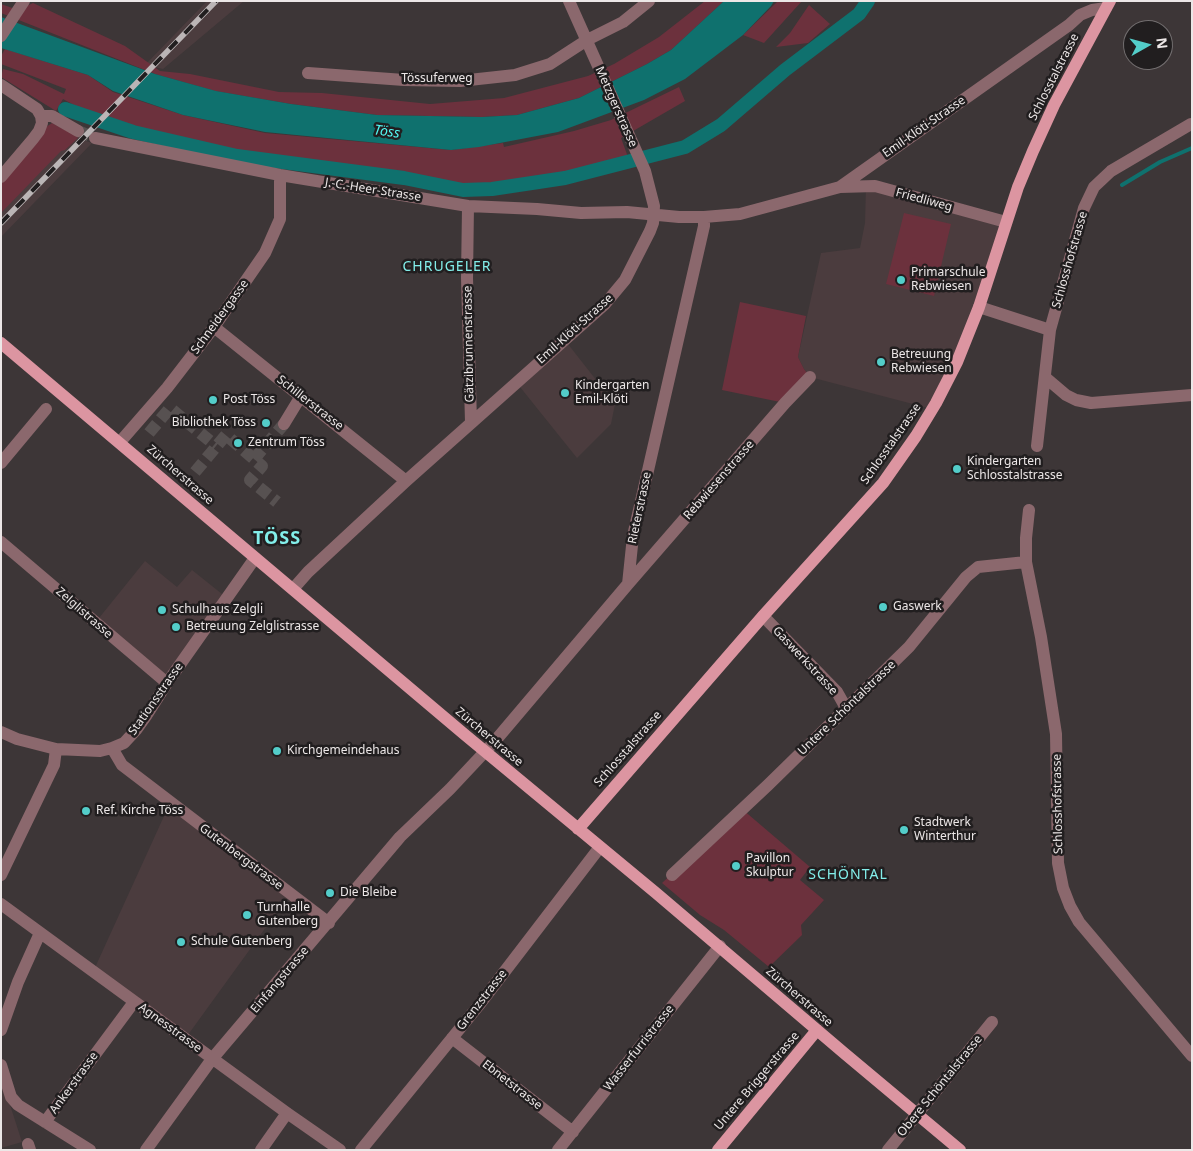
<!DOCTYPE html>
<html>
<head>
<meta charset="utf-8">
<style>
	body { margin:0 }
	#map { position:relative; width:1193px; height:1151px; overflow:hidden; background:#3d3637; font-family:"Noto Sans",sans-serif }
	canvas { display:block }
	.frame { position:absolute; inset:0; border:2px solid #ece7e7; pointer-events:none }
	.north { position:absolute; left:1123px; top:20px; width:50px; height:50px; box-sizing:border-box; background:#211e1f; border:1px solid #726e6f; border-radius:50%; rotate:83deg; font-size:14px; font-weight:700; line-height:20px; text-align:center; color:#ece7e7 }
	.north::after { content:''; display:block; margin:auto; width:18px; height:22px; background:#53cdc9; clip-path:polygon(50% 0,100% 100%,50% 72%,0 100%) }
</style>
</head>
<body>
<div id="map">
<canvas width="1193" height="1151"></canvas>
<div class="frame"></div>
<div class="north">N</div>
</div>
<script>
const context = document.querySelector('canvas').getContext('2d');
context.lineJoin = 'round';
function fillPath(path, color) {
  context.fillStyle = color;
  context.fill(path, 'evenodd');
}
function shape(rows) {
  const path = new Path2D();
  for (const r of rows) {
    path.moveTo(r[0], r[1]);
    for (let i = 2; i < r.length; i += 2) path.lineTo(r[i], r[i + 1]);
  }
  return path;
}
function stroke(path, color, width, dash) {
  context.strokeStyle = color;
  context.lineWidth = width;
  context.lineCap = dash ? 'butt' : 'round';
  context.setLineDash(dash || []);
  context.stroke(path);
}
function write(font, color, halo, rows, align = 'center') {
  context.font = font + ' "Noto Sans",sans-serif';
  context.lineWidth = 5;
  context.setLineDash([]);
  context.textBaseline = 'middle';
  context.strokeStyle = halo;
  context.fillStyle = color;
  for (const [text, x, y, turn = 0] of rows) {
    context.save();
    context.translate(x, y);
    context.rotate((+turn || 0) * Math.PI / 180);
    context.textAlign = isNaN(turn) ? turn : align;
    if (halo) context.strokeText(text, 0, 0);
    context.fillText(text, 0, 0);
    context.restore();
  }
}
fillPath(shape([
	[207,1,244,1,163,69,149,66,147,63],
	[77,138,92,143,1,237,1,184,52,149,65,150],
	[866,186,1006,222,932,409,810,377,804,369,798,357,821,253,860,248,865,223],
	[564,339,615,404,611,424,577,458,516,382],
	[145,561,177,587,192,570,227,598,167,683,95,623],
	[170,803,290,894,185,1039,93,972],
	[1,1077,22,1142,1,1148]
]), '#4b3c3e');
fillPath(shape([
	[705,1,724,1,671,50,647,64,579,98,517,115,482,117,377,115,291,104,215,91,155,74,1,13,1,4,18,10,33,3,125,46,160,71,190,74,279,92,322,93,430,104,504,98,588,76,614,64,659,37],
	[778,1,802,1,764,43,743,35],
	[809,5,830,24,808,43,776,47,790,33],
	[5,49,88,75,113,92,183,115,265,133,451,150,503,143,504,147,574,131,611,120,679,87,685,101,621,138,628,157,571,171,491,185,448,183,360,168,236,154,105,122,63,99,56,111,1,77,3,69,23,74,64,94,66,89,1,64,1,56],
	[52,123,79,137,65,150,61,151,1,213,1,184,42,136,46,127],
	[904,213,951,224,934,296,886,284],
	[740,302,806,316,798,357,804,369,810,377,785,403,722,390],
	[742,809,810,867,800,880,824,900,801,925,802,935,769,967,724,930,700,915,662,883]
]), '#6c313d');
fillPath(shape([
	[724,1,774,1,771,6,743,35,685,79,644,100,558,132,479,147,451,150,265,132,183,115,113,91,88,75,1,48,1,17,155,74,216,91,291,104,377,115,482,117,517,115,579,98,647,64,671,50]
]), '#0f716e');
stroke(shape([
	[1122,185,1160,162,1192,148]
]), '#0f716e', 4);
stroke(shape([
	[65,109,133,132,237,156,404,178,463,190,492,189,565,178,685,147,721,125,785,70,859,14,868,1]
]), '#0f716e', 14);
stroke(shape([
	[78,131,95,138],
	[149,433,170,408,216,446],
	[254,459,284,424],
	[195,472,226,435,262,466,250,480,277,502]
]), '#575151', 12, [12, 6]);
stroke(shape([
	[1,36,24,1],
	[308,73,404,80,460,81,515,75,550,64,587,40,623,22,649,1],
	[1,85,37,109,41,116,42,123,39,131,33,139,1,177],
	[41,116,52,116,78,131],
	[95,138,280,175,468,206,537,209,581,213,627,212,679,217,704,217,740,214,840,187,1069,25,1080,15,1092,10,1106,8],
	[840,187,875,186,1006,222],
	[468,206,467,278,471,422],
	[979,307,1050,330,1037,446],
	[214,327,406,481],
	[1050,330,1084,208,1094,187,1111,171,1191,124],
	[1046,378,1066,395,1076,400,1091,403,1192,395],
	[284,424,301,396],
	[120,442,167,388,214,327,265,253,280,219,280,175],
	[1,463,46,409],
	[1029,510,1026,538,1026,562,1041,637,1056,734,1058,863,1063,888,1070,906,1079,922,1192,1056],
	[1,542,167,683],
	[628,584,633,536,704,226,704,217],
	[293,589,308,572,406,481,605,304,625,280,650,231,653,223,654,206,645,171,569,1],
	[763,616,837,692,846,708],
	[1,732,17,739,56,749],
	[112,748,122,765,329,923],
	[1,875,54,765,56,749,100,751,112,748,124,743,136,730,146,716,167,683,255,558],
	[672,875,768,785,909,647,966,577,978,567,1026,562],
	[1,904,287,1113,340,1150],
	[1,1030,18,982,40,933],
	[452,1038,573,1132],
	[1,1065,11,1097,18,1105,90,1150],
	[45,1122,134,1002],
	[28,1144,30,1150],
	[146,1150,212,1059,400,837,450,789,495,741,628,584,785,403,810,377],
	[261,1150,287,1113],
	[361,1150,479,1005,600,847],
	[558,1150,720,946],
	[888,1150,992,1022]
]), '#8b686d', 12);
stroke(shape([
	[1,343,464,734,656,893,844,1053,960,1150],
	[578,829,763,616,883,483,916,436,936,403,957,362,979,307,1018,187,1033,151,1054,105,1110,1],
	[718,1150,817,1030]
]), '#dc95a1', 12);
const rail = shape([
	[1,223,216,1]
]);
stroke(rail, '#bbb5b6', 5.5);
stroke(rail, '#211e1f', 4, [11]);
for (const [x, y, r, color] of [
	[901,280,5,"#53cdc9"],
	[881,362,5,"#53cdc9"],
	[565,393,5,"#53cdc9"],
	[213,400,5,"#53cdc9"],
	[266,423,5,"#53cdc9"],
	[238,443,5,"#53cdc9"],
	[957,469,5,"#53cdc9"],
	[883,607,5,"#53cdc9"],
	[162,610,5,"#53cdc9"],
	[176,627,5,"#53cdc9"],
	[277,751,5,"#53cdc9"],
	[86,811,5,"#53cdc9"],
	[904,830,5,"#53cdc9"],
	[736,866,5,"#53cdc9"],
	[330,893,5,"#53cdc9"],
	[247,915,5,"#53cdc9"],
	[181,942,5,"#53cdc9"]
]) {
  const dot = new Path2D();
  dot.arc(x, y, r, 0, 2 * Math.PI);
  context.fillStyle = color;
  context.fill(dot);
  stroke(dot, '#211e1f', 2);
}
write('12px', '#ece7e7', '#211e1f', [
	["Schlosstalstrasse",1054,77,-63],
	["Tössuferweg",437,79],
	["Metzgerstrasse",616,107,66],
	["Emil-Klöti-Strasse",924,127,-35],
	["J.-C.-Heer-Strasse",373,190,9],
	["Friedliweg",924,200,15],
	["Schlosshofstrasse",1070,260,-74],
	["Schneidergasse",220,317,-54],
	["Emil-Klöti-Strasse",575,329,-42],
	["Gätzibrunnenstrasse",469,344,-91],
	["Schillerstrasse",310,403,38],
	["Schlosstalstrasse",891,444,-55],
	["Zürcherstrasse",180,475,41],
	["Rebwiesenstrasse",719,480,-49],
	["Rieterstrasse",640,508,-78],
	["Zelglistrasse",84,613,41],
	["Gaswerkstrasse",805,661,47],
	["Stationsstrasse",156,699,-55],
	["Untere Schöntalstrasse",847,708,-44],
	["Zürcherstrasse",489,737,40],
	["Schlosstalstrasse",628,749,-49],
	["Schlosshofstrasse",1058,804,-91],
	["Gutenbergstrasse",241,857,37],
	["Einfangstrasse",280,980,-50],
	["Zürcherstrasse",799,997,41],
	["Grenzstrasse",482,1000,-52],
	["Agnesstrasse",170,1028,36],
	["Wasserfurristrasse",639,1048,-52],
	["Untere Briggerstrasse",757,1081,-50],
	["Ankerstrasse",74,1083,-54],
	["Ebnetstrasse",512,1085,38],
	["Obere Schöntalstrasse",940,1086,-51]
]);
write('12px', '#ece7e7', '#211e1f', [
	["Primarschule",911,273],
	["Rebwiesen",911,287],
	["Betreuung",891,355],
	["Rebwiesen",891,369],
	["Kindergarten",575,386],
	["Emil-Klöti",575,400],
	["Post Töss",223,400],
	["Bibliothek Töss",256,423,"right"],
	["Zentrum Töss",248,443],
	["Kindergarten",967,462],
	["Schlosstalstrasse",967,476],
	["Gaswerk",893,607],
	["Schulhaus Zelgli",172,610],
	["Betreuung Zelglistrasse",186,627],
	["Kirchgemeindehaus",287,751],
	["Ref. Kirche Töss",96,811],
	["Stadtwerk",914,823],
	["Winterthur",914,837],
	["Pavillon",746,859],
	["Skulptur",746,873],
	["Die Bleibe",340,893],
	["Turnhalle",257,908],
	["Gutenberg",257,922],
	["Schule Gutenberg",191,942]
], 'left');
write('italic 14px', '#53f5f0', '#211e1f', [
	["Töss",387,132,8]
]);
context.letterSpacing = '1px';
write('14px', '#83eeea', '#211e1f', [
	["CHRUGELER",447,267],
	["SCHÖNTAL",848,875]
]);
context.letterSpacing = '0px';
context.letterSpacing = '1px';
write('bold 18px', '#83eeea', '#211e1f', [
	["TÖSS",277,539]
]);
context.letterSpacing = '0px';
</script>
</body>
</html>
